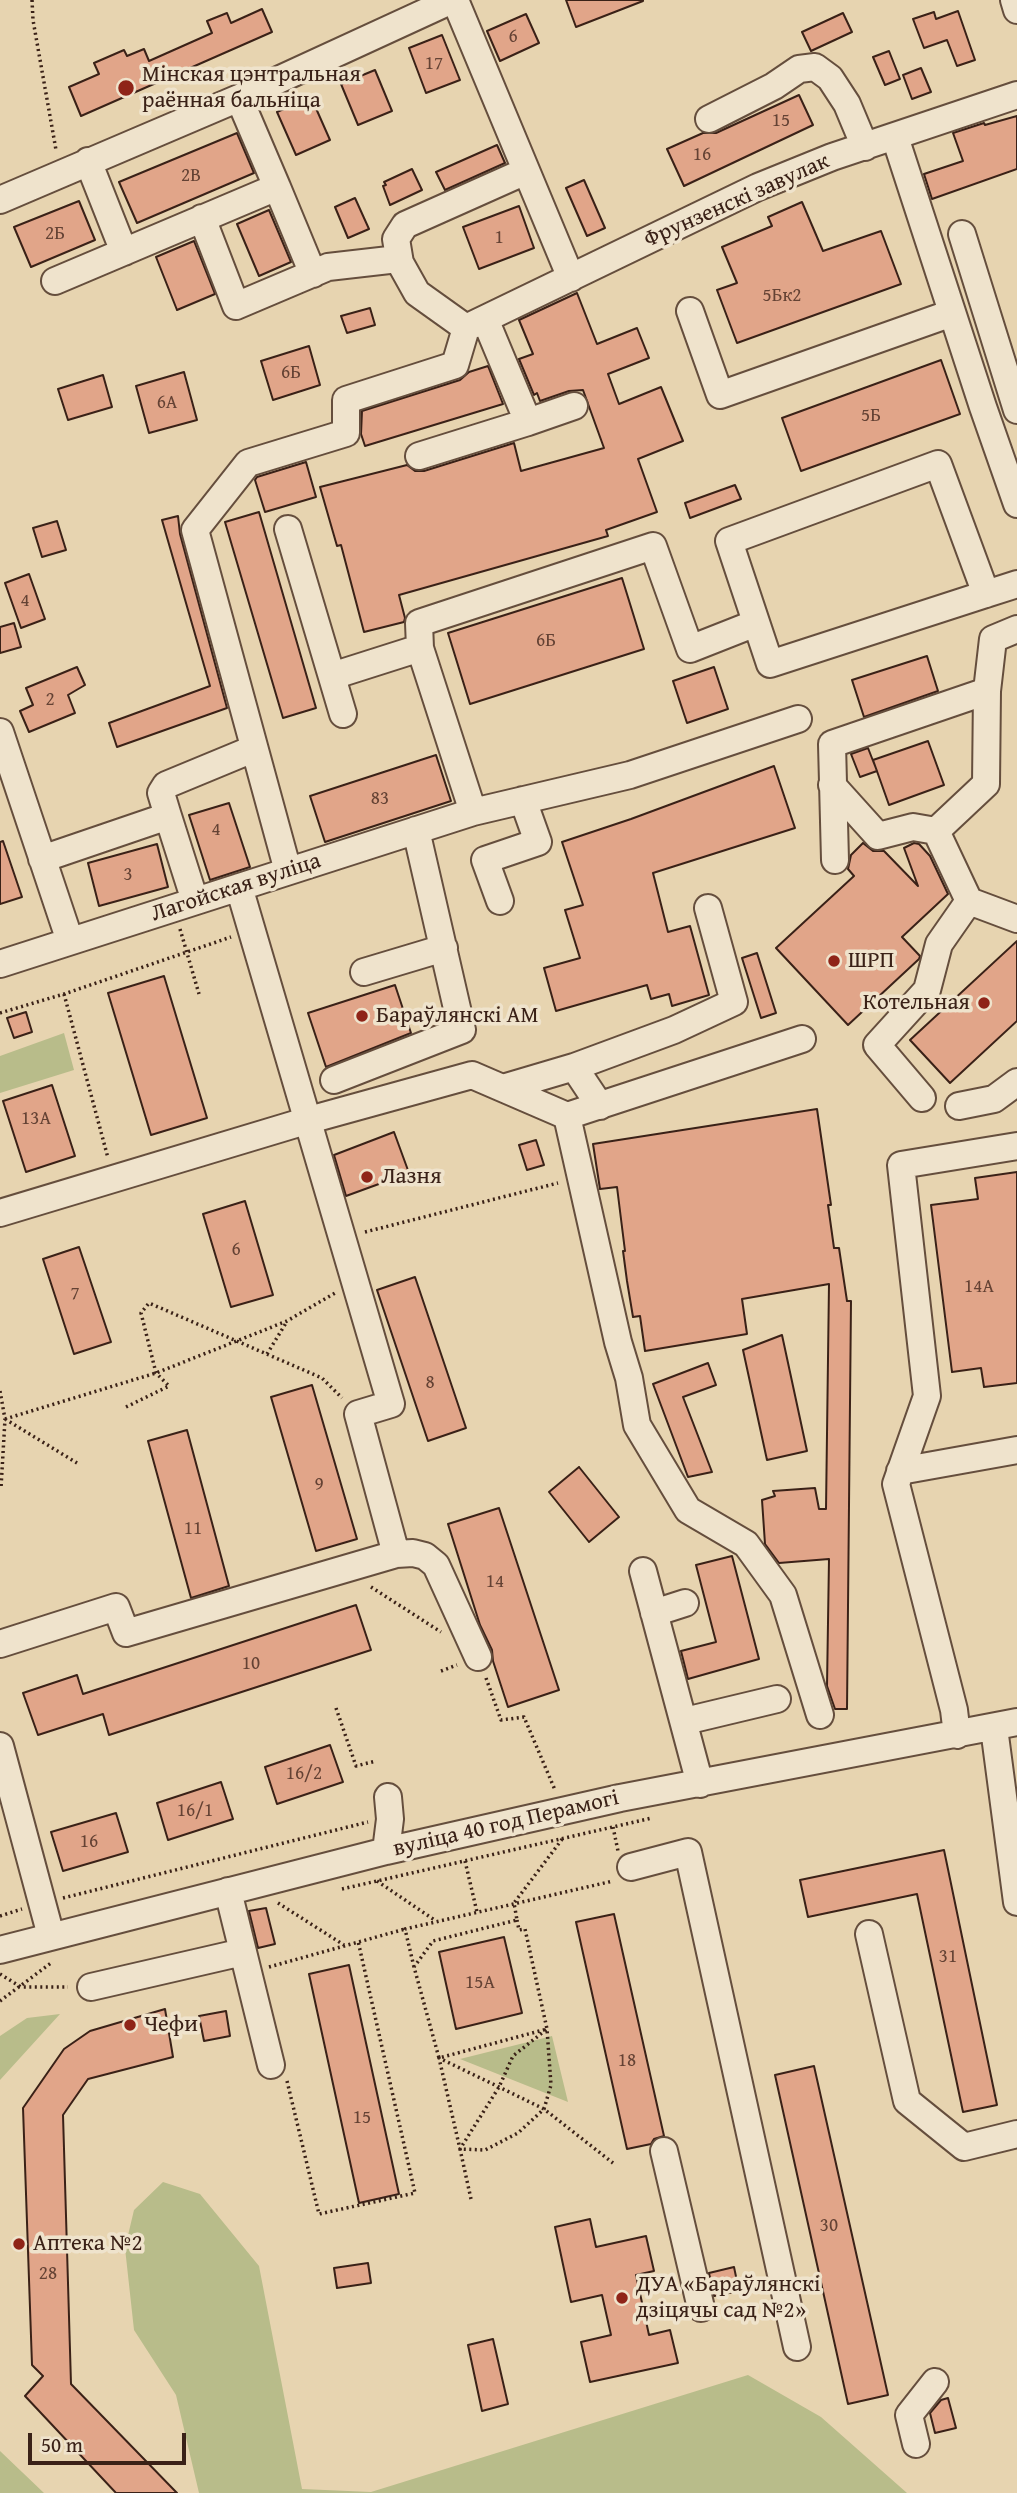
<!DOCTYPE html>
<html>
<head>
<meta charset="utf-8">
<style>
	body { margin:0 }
	#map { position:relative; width:1017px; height:2493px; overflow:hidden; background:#e7d4b0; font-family:"Gentium Book Plus",serif }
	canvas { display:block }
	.scale { position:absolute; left:28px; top:2433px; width:158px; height:32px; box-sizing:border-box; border:4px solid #3a2117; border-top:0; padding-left:9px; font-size:21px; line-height:24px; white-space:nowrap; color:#3a2117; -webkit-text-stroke:5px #efe3cc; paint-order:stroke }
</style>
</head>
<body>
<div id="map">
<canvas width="1017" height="2493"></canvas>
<div class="scale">50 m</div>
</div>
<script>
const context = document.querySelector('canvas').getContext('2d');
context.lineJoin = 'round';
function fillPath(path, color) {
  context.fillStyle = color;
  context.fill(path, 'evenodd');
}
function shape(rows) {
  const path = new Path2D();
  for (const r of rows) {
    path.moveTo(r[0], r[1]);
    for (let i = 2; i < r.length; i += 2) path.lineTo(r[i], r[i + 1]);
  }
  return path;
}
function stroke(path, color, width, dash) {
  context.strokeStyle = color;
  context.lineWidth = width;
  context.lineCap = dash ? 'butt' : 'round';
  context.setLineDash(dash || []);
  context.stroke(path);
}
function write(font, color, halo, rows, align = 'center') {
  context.font = font + ' "Gentium Book Plus",serif';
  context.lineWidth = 7;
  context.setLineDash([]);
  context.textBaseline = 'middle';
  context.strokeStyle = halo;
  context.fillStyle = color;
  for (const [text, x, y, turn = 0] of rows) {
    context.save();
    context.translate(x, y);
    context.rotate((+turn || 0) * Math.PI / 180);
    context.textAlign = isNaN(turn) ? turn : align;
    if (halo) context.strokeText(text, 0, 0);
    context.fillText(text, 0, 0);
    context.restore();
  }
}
fillPath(shape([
	[64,1033,74,1070,0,1093,0,1056],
	[60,2014,0,2080,0,2036,27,2018],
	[552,2036,568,2102,460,2059],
	[163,2182,200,2194,259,2266,302,2489,371,2492,748,2375,821,2417,907,2493,199,2493,176,2395,134,2330,125,2248,134,2210],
	[0,2451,44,2493,0,2493]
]), '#b8bc8a');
const building = shape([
	[566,0,643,0,643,1,576,27,566,0],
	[262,9,272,32,81,116,69,87,99,74,94,63,124,50,127,56,144,49,149,61,212,33,207,21,227,13,231,23,262,9],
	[958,11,975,60,957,66,947,40,924,48,913,19,934,12,936,19,958,11],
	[843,13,852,32,811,51,802,32,843,13],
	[526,14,539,43,500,61,487,31,526,14],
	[442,35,460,80,426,93,409,48,442,35],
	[889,51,900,79,885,85,873,57,889,51],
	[921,68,931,92,912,99,903,75,921,68],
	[375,70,392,111,358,125,341,84,375,70],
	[799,95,813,125,684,186,667,149,703,133,716,133,799,95],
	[311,97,330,140,296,155,277,112,311,97],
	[1017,116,1017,169,932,199,924,174,963,161,953,133,984,123,985,125,1017,116],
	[237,133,254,173,137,223,119,182,237,133],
	[497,145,505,163,445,190,436,172,497,145],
	[412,169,422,190,390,205,383,186,386,185,384,182,412,169],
	[584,180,605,228,587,236,566,188,584,180],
	[355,198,369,229,348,238,335,207,355,198],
	[79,201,95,240,31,267,14,227,79,201],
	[802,202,823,251,881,231,901,284,737,343,717,290,737,283,722,247,772,226,768,217,802,202],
	[519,206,534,248,479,269,463,227,519,206],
	[269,210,291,262,259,276,237,224,269,210],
	[194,241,215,294,177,310,156,257,194,241],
	[577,293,597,344,637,328,649,358,608,374,619,404,661,387,683,441,638,459,657,512,606,530,608,536,399,595,405,618,404,622,364,632,341,545,337,546,320,487,407,465,415,471,424,471,514,443,521,471,604,448,583,390,569,391,540,401,537,393,534,395,519,359,533,354,519,320,577,293],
	[370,308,375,325,347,333,341,316,370,308],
	[309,346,320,385,273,400,261,361,309,346],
	[941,360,960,414,801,471,782,418,941,360],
	[488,366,503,404,365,446,361,434,362,411,460,380,469,372,488,366],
	[184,372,197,420,149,433,136,386,184,372],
	[103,375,112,407,68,420,58,389,103,375],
	[306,462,316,497,265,512,255,480,257,477,306,462],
	[735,485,741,499,690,518,685,503,735,485],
	[259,512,316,708,283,718,225,522,259,512],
	[178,516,180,534,227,708,117,747,109,723,210,686,162,520,178,516],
	[57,521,66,550,42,557,33,528,57,521],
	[29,574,45,619,21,628,5,583,29,574],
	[622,578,644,649,470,704,448,633,622,578],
	[14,623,21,647,0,653,0,627,14,623],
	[927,656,938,691,864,717,852,680,927,656],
	[77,667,85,685,68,695,75,713,29,732,20,711,33,705,26,688,77,667],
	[714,667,728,709,687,723,673,681,714,667],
	[928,741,944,785,889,805,873,760,928,741],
	[868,748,877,771,860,777,851,754,868,748],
	[436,755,451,801,325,842,310,796,436,755],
	[774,766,795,828,653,873,668,932,690,926,709,995,672,1006,669,994,651,999,647,985,556,1011,544,968,580,958,565,910,583,905,562,842,631,819,774,766],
	[229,803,250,867,210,880,189,815,229,803],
	[3,841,22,897,0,904,0,842,3,841],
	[863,843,873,851,884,851,918,886,904,848,914,843,919,844,930,856,948,894,902,937,920,956,919,959,848,1025,776,948,854,876,848,869,851,855,863,843],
	[157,844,168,887,99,906,88,863,157,844],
	[1017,941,1017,1021,950,1083,910,1040,1017,941],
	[757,953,776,1013,761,1018,742,958,757,953],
	[164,976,207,1118,151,1135,108,993,164,976],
	[395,985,411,1033,326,1067,308,1013,395,985],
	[26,1012,32,1032,14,1038,7,1018,26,1012],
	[52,1085,75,1156,26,1172,3,1101,52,1085],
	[817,1109,831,1205,828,1205,834,1248,839,1248,847,1301,851,1301,847,1709,835,1709,827,1686,829,1559,779,1563,765,1544,762,1500,775,1496,773,1491,815,1488,819,1509,826,1509,829,1284,742,1299,747,1334,645,1351,640,1316,633,1317,627,1281,623,1251,625,1251,617,1187,600,1189,593,1144,817,1109],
	[394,1132,409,1173,346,1196,334,1155,394,1132],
	[536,1140,544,1165,527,1170,519,1145,536,1140],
	[1017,1172,1017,1383,984,1387,981,1368,952,1372,931,1205,978,1199,975,1178,1017,1172],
	[245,1201,273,1295,231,1307,203,1214,245,1201],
	[79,1247,111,1342,74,1354,43,1259,79,1247],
	[415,1277,466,1428,428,1441,377,1290,415,1277],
	[782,1335,807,1451,767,1460,743,1350,782,1335],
	[708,1363,716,1385,683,1397,712,1472,688,1477,653,1384,708,1363],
	[312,1385,357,1539,316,1551,271,1397,312,1385],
	[187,1430,229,1586,191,1598,148,1441,187,1430],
	[579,1467,619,1517,589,1542,549,1492,579,1467],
	[499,1508,559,1690,508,1707,493,1661,492,1650,480,1625,448,1524,499,1508],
	[732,1556,759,1659,688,1679,681,1651,716,1642,696,1565,732,1556],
	[356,1605,371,1650,109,1735,103,1714,38,1735,23,1693,77,1675,83,1694,356,1605],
	[330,1745,343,1782,277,1804,265,1767,330,1745],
	[221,1782,233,1819,168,1840,157,1803,221,1782],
	[116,1813,128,1852,63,1871,51,1832,116,1813],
	[944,1850,997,2105,963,2112,917,1894,808,1917,800,1880,944,1850],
	[266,1908,275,1944,258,1948,249,1911,266,1908],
	[614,1914,664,2136,654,2139,651,2144,627,2149,576,1922,614,1914],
	[504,1937,522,2013,456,2029,439,1952,504,1937],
	[349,1965,399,2194,359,2203,309,1974,349,1965],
	[165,2009,173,2057,88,2079,63,2115,71,2384,177,2493,116,2493,25,2396,43,2376,32,2365,23,2108,64,2049,90,2031,165,2009],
	[226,2011,230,2036,204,2041,199,2016,226,2011],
	[814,2066,888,2395,848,2404,775,2075,814,2066],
	[590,2219,596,2247,646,2236,654,2271,636,2275,649,2335,670,2330,678,2363,590,2382,581,2342,611,2335,602,2295,571,2302,555,2227,590,2219],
	[368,2263,371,2283,337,2288,334,2268,368,2263],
	[734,2267,739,2291,714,2296,709,2273,734,2267],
	[493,2339,508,2404,482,2411,468,2345,493,2339],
	[948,2398,956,2428,935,2433,930,2413,941,2400,948,2398]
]);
fillPath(building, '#e1a589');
stroke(building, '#3a2117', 2);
const minor = shape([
	[455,0,571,278],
	[1014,0,1017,10],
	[239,98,277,187],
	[709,119,774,86,799,69,815,67,830,78,847,104,865,147],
	[895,137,983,407,1017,504],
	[88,161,124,252],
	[0,200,239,98,452,0],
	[202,218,236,306,328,267,398,259,417,293,466,328],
	[962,234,1017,410],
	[400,263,396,239,405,225,526,171],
	[55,281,277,187,313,274],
	[690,311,720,395,952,313],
	[485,319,528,422,574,406],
	[466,328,758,187,832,157,1017,95],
	[419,456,528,422],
	[288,529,343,714],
	[986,594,938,464,729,541,770,664,986,594,1017,584],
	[332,676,420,648],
	[0,732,70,941],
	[832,785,878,836,913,827,936,831,986,784,987,691,993,639,1017,629],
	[473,812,420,648,419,623,653,546,690,649,756,623],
	[168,816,195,901],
	[936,831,969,901],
	[42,859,168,816,161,793,166,785,253,749],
	[835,860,832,744,987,691],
	[288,871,195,530,248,463,346,433,346,400,455,365,466,328],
	[239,887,391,1404,358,1414,396,1554],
	[500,901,485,860,538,842,523,800],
	[0,964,473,812,630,775,798,719],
	[364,972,444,948],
	[334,1080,462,1030,416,830],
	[503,1088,574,1067],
	[922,1098,877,1045,927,990,939,944,969,901,1017,919],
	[600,1106,574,1067,674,1030,734,1002,708,908],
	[959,1106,994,1099,1017,1082],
	[567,1116,618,1342,629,1378,637,1425,688,1510,746,1544,783,1595,820,1715],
	[0,1213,309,1120,472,1075,567,1116,802,1039],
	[900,1471,1017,1450],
	[643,1571,700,1784],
	[654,1613,685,1603],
	[0,1644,116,1607,126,1633,396,1554,413,1553,425,1556,436,1565,478,1657],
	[685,1721,777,1699],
	[994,1728,1017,1902],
	[957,1735,954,1710,896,1484,927,1396,901,1165,1017,1146],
	[0,1746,51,1936],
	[386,1851,390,1819,388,1797],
	[631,1867,688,1852,797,2347],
	[228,1891,271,2065],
	[869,1934,907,2101,964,2147,1017,2134],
	[0,1950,386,1851,620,1798,1017,1722],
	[91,1987,243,1952],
	[664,2151,701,2308],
	[916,2444,909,2415,935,2382]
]);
stroke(minor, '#654e3d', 30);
stroke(shape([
	[32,0,33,20,56,150],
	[180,929,199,994],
	[64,994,108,1158],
	[0,1013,64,994,231,937],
	[365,1232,558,1183],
	[267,1354,286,1323],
	[0,1391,5,1419,1,1488],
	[126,1407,169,1386,156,1373,141,1313,149,1303,322,1378,342,1398],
	[5,1419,156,1373,287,1321,335,1293],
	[5,1419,77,1463],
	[371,1587,441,1632],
	[441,1671,457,1665],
	[486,1678,501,1720,524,1717,555,1790],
	[336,1708,356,1766,376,1761],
	[613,1827,618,1851],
	[465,1861,477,1912],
	[377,1881,436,1921],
	[342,1889,652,1818],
	[63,1898,368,1822],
	[278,1903,344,1945],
	[0,1916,22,1909],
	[517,1920,519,1930,525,1929,547,2029,439,2058,414,1967,433,1941,517,1920,514,1903,563,1838],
	[269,1967,405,1929],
	[414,1967,405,1929,613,1881],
	[0,1974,21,1987,68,1987],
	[0,2001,51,1963],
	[287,2081,319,2214,415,2193,358,1941],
	[471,2199,460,2149,485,2150,518,2133,544,2109,551,2085,547,2029,513,2056,499,2087,460,2149,439,2058,499,2087,544,2109,613,2163]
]), '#3a2117', 3.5, [2, 3.5]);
stroke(minor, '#efe3cc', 26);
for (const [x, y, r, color] of [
	[126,88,9,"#8f2418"],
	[834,961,7,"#8f2418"],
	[984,1003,7,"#8f2418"],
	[362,1016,7,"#8f2418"],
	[367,1177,7,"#8f2418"],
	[130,2025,7,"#8f2418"],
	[19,2244,7,"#8f2418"],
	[622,2298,7,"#8f2418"]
]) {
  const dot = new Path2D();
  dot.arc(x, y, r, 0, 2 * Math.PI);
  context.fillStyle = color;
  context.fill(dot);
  stroke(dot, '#efe3cc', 2.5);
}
write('19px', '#644234', null, [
	["6",513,37],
	["17",434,64],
	["15",781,121],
	["16",702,155],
	["2В",191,176],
	["2Б",55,234],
	["1",499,238],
	["5Бк2",782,296],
	["6Б",291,373],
	["6А",167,403],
	["5Б",871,416],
	["4",25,601],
	["6Б",546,641],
	["2",50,700],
	["83",380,799],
	["4",216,830],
	["3",128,875],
	["13А",36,1119],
	["6",236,1250],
	["14А",979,1287],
	["7",75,1294],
	["8",430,1383],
	["9",319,1485],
	["11",193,1529],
	["14",495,1582],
	["10",251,1664],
	["16/2",304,1774],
	["16/1",195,1811],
	["16",89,1842],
	["31",948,1957],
	["15А",480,1983],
	["18",627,2061],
	["15",362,2118],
	["30",829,2226],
	["28",48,2274]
]);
write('23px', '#3a2117', '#efe3cc', [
	["Мінская цэнтральная",142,75],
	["раённая бальніца",142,101],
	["ШРП",848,961],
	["Котельная",970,1003,"right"],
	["Бараўлянскі АМ",376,1016],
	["Лазня",381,1177],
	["Чефи",144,2025],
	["Аптека №2",33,2244],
	["ДУА «Бараўлянскі",636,2285],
	["дзіцячы сад №2»",636,2311]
], 'left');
write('23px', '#3a2117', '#efe3cc', [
	["Фрунзенскі завулак",737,201,-24],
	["Лагойская вуліца",236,888,-18],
	["вуліца 40 год Перамогі",506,1824,-13]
]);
</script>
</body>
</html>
